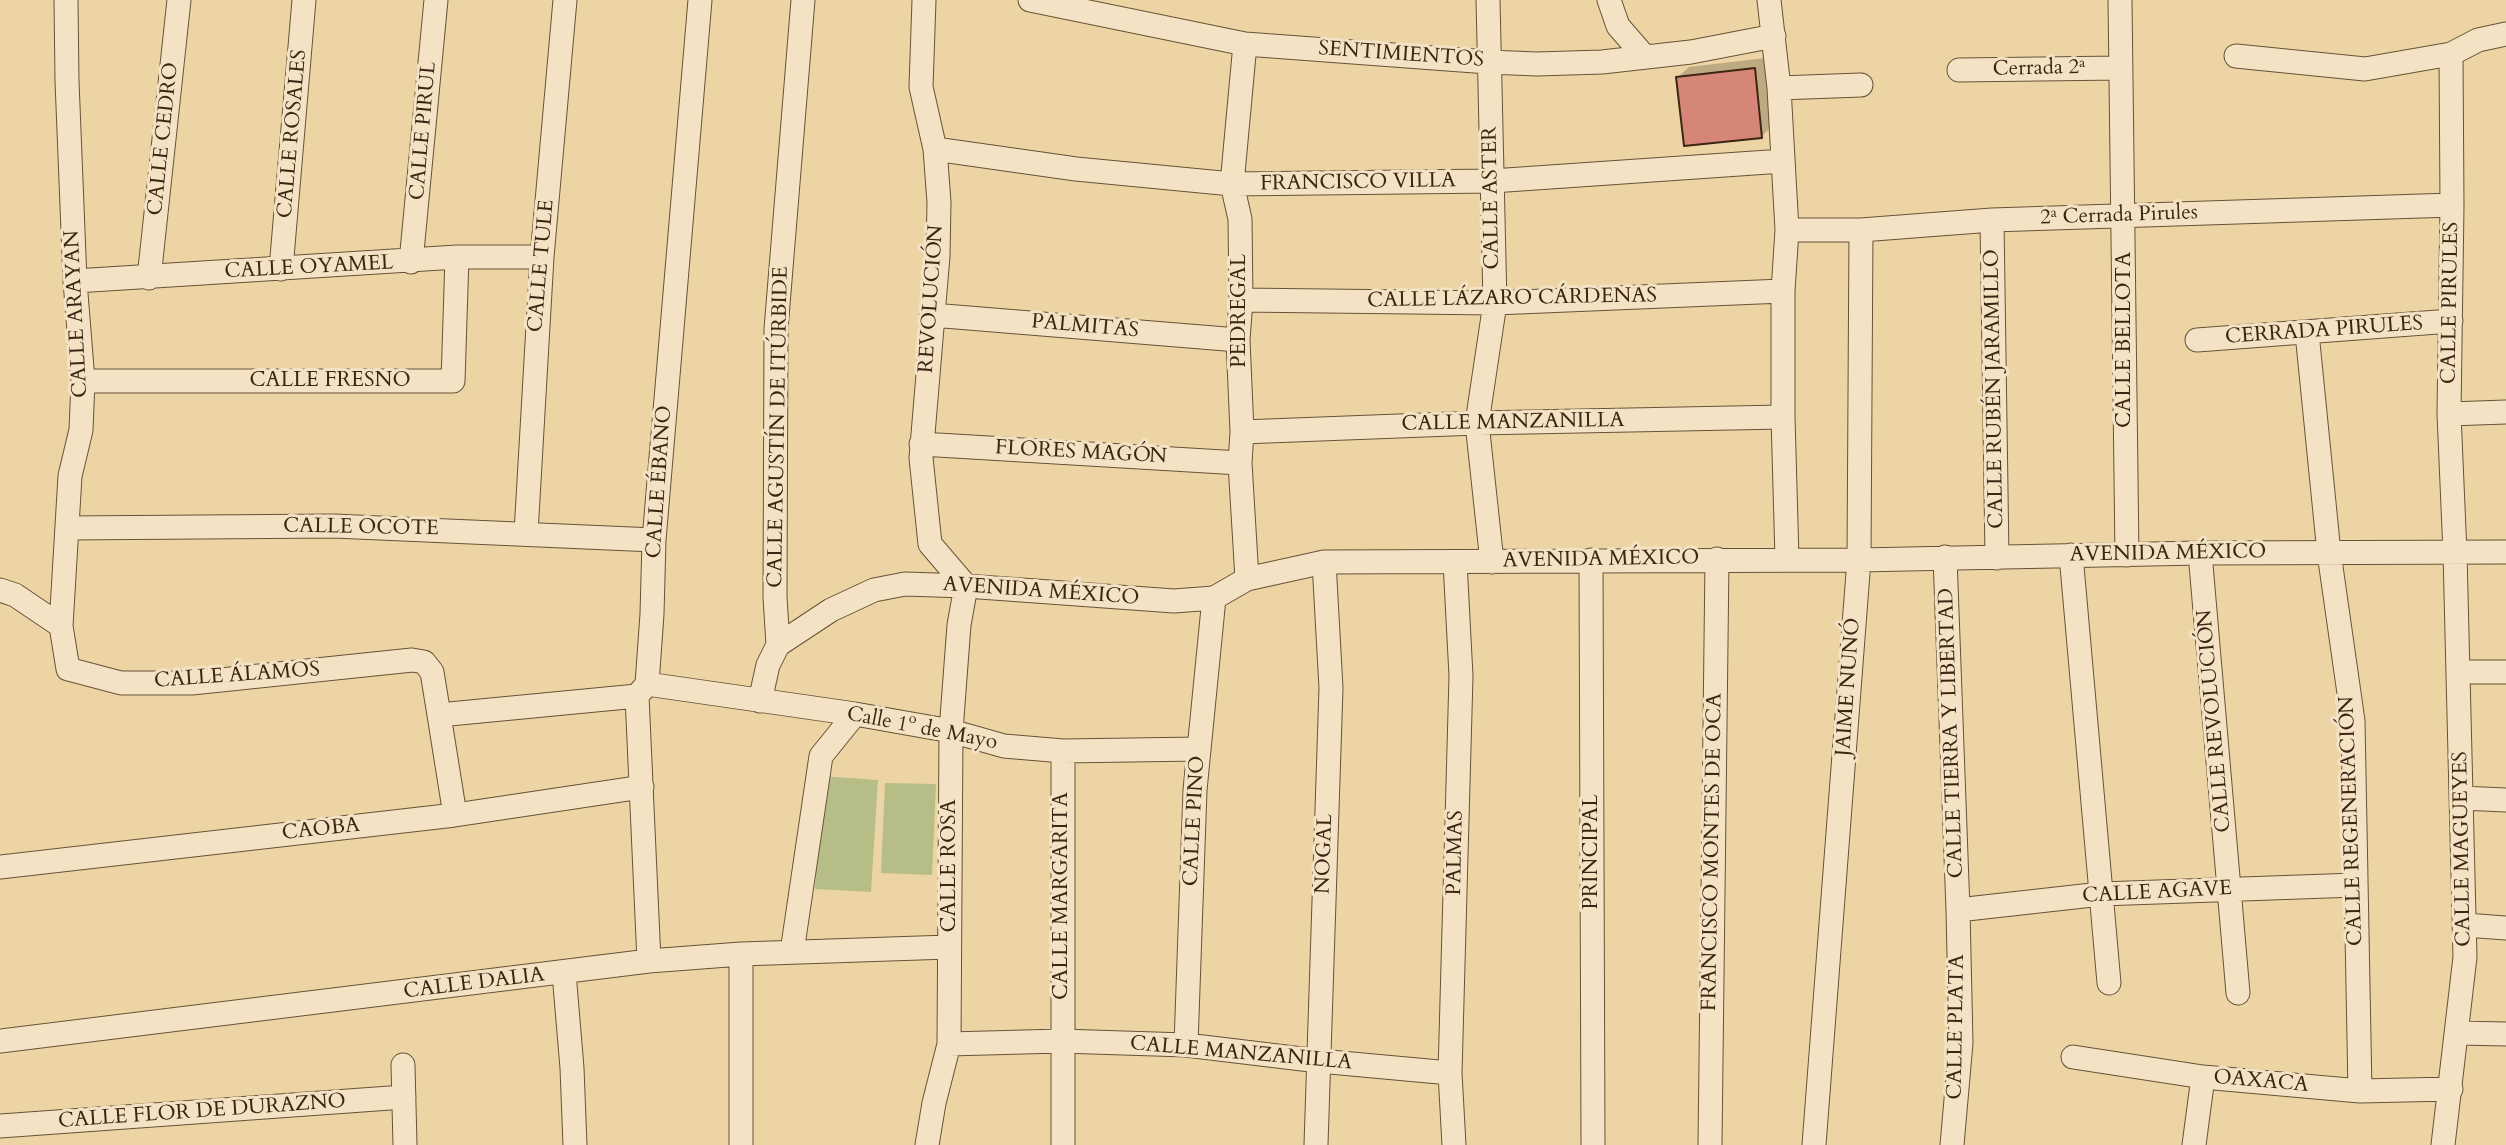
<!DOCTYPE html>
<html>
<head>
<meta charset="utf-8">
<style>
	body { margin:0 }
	canvas { display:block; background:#ecd4a4 }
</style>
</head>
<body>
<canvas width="2506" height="1145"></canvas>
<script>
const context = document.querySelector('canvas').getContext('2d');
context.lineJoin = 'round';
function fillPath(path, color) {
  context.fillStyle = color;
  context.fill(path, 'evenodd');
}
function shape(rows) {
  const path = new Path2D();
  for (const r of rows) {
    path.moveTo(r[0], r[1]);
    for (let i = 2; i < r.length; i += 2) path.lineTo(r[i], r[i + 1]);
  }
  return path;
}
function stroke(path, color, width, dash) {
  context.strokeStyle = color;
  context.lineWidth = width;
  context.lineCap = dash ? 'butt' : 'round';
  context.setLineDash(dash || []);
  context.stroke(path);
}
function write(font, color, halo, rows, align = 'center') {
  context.font = font + ' Cardo,serif';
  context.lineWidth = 6;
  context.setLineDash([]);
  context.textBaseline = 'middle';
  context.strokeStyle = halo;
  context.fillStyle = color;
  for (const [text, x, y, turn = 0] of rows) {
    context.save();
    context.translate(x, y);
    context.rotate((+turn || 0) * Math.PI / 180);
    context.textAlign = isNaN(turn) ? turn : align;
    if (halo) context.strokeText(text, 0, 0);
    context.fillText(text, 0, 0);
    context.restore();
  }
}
fillPath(shape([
	[822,776,878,780,871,892,815,889],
	[885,783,936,784,932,875,881,873]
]), '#b6bd87');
fillPath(shape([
	[1765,58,1773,125,1762,136,1678,77,1689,67]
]), '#0003');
const building = shape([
	[1755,68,1762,138,1684,146,1676,77,1755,68]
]);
fillPath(building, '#d68676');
stroke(building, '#3c2613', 2);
const minor = shape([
	[924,0,921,87,935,149,939,202,938,256,921,458,930,544,966,586,959,625,951,731,949,1044,934,1103,927,1145],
	[1030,0,1245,44,1488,62,1537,64,1602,62,1691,52,1774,36],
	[1488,0,1495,303,1477,423,1492,562],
	[1609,0,1618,26,1645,57],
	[1769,0,1779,88,1787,230,1783,291,1783,417,1787,559],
	[2120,0,2127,555],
	[1245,44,1232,184,1240,219,1241,300,1238,340,1242,432,1240,463,1247,579],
	[2236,56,2365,69,2451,54,2478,40,2506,34],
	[1959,70,2120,68],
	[1779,88,1861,85],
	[935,149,1076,169,1232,184,1492,181,1783,161],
	[1992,220,1997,558],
	[1787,230,1861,230,1992,220,2452,205],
	[411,262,436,0],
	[281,269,304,0],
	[149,278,179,0],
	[75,281,457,257,542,257],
	[1241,300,1495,303,1783,291],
	[932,315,1238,340],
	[2307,333,2329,553,2353,721,2360,1091],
	[2197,340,2451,321],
	[83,381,453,381,457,257],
	[2449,414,2506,412],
	[1242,432,1477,423,1783,417],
	[921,444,1240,463],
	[67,528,334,526,654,540],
	[526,533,542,257,565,0],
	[2200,553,2238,993],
	[2071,555,2109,983],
	[1945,557,1958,910,1961,1043,1952,1145],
	[1591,560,1593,1145],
	[0,590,15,595,61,626,68,669,121,683,192,683,412,660,424,662,432,672,439,715,637,696],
	[61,626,70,476,81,430,83,381,75,281,67,81,66,0],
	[778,645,775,597,776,329,803,0],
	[2458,672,2506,672],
	[647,684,855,714,951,731,1004,746,1063,751,1199,749],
	[760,701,768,665,778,645,831,610,874,590,905,584,966,586,1174,601,1214,598,1247,579,1324,562,1859,560,2200,553,2506,552],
	[439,715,455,815],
	[2461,798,2506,800],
	[0,867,455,815,642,787],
	[1958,910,2101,894,2356,885],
	[2465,925,2506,928],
	[792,952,821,756,855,714],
	[741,954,741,1145],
	[649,961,637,696,647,684,652,614,654,540,700,0],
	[564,973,572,1068,575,1145],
	[2457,1033,2506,1034],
	[0,1041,649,961,741,954,949,947],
	[949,1044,1061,1041,1186,1045,1319,1061,1450,1073],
	[1186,1045,1195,790,1214,598],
	[2073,1057,2203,1077,2360,1091,2451,1089],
	[403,1065,405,1145],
	[0,1126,404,1097],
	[1063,1145,1063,751],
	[1316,1145,1331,688,1324,562],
	[1454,1145,1450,1073,1461,676,1455,562],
	[1710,1145,1717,559],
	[1814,1145,1859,560,1861,230],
	[2194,1145,2203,1077],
	[2443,1145,2465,957,2455,553,2449,414,2452,205,2451,54]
]);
stroke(minor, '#685237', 25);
stroke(minor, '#f3e3c4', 23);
write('21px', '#3c2613', '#f3e3c4', [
	["SENTIMIENTOS",1401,55,4],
	["Cerrada 2ª",2039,69,-1],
	["CALLE PIRUL",424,131,-85],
	["CALLE ROSALES",293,134,-85],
	["CALLE CEDRO",164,139,-84],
	["FRANCISCO VILLA",1358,183,-1],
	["CALLE ASTER",1492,198,-91],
	["2ª Cerrada Pirules",2119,216,-2],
	["CALLE TULE",542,266,-85],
	["CALLE OYAMEL",309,268,-3],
	["REVOLUCIÓN",932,299,-86],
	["CALLE LÁZARO CÁRDENAS",1512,299,-1],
	["CALLE PIRULES",2451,303,-89],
	["PEDREGAL",1240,311,-90],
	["CALLE ARAYAN",77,314,-93],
	["PALMITAS",1085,327,5],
	["CERRADA PIRULES",2324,331,-4],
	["CALLE BELLOTA",2125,340,-90],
	["CALLE FRESNO",330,381],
	["CALLE RUBÉN JARAMILLO",1995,389,-91],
	["CALLE MANZANILLA",1513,423,-1],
	["CALLE AGUSTÍN DE ITÚRBIDE",779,427,-89],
	["FLORES MAGÓN",1081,453,3],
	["CALLE ÉBANO",660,482,-86],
	["CALLE OCOTE",361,528,1],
	["AVENIDA MÉXICO",2168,554,-1],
	["AVENIDA MÉXICO",1601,560,-1],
	["AVENIDA MÉXICO",1041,592,4],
	["CALLE ÁLAMOS",237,676,-4],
	["JAIME NUNÓ",1849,688,-86],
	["CALLE REVOLUCIÓN",2215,721,-95],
	["Calle 1º de Mayo",922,729,11],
	["CALLE TIERRA Y LIBERTAD",1952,733,-92],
	["CALLE PINO",1195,821,-87],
	["CALLE REGENERACIÓN",2352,821,-92],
	["CAOBA",321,830,-6],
	["CALLE MAGUEYES",2463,849,-91],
	["PRINCIPAL",1592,852,-90],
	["FRANCISCO MONTES DE OCA",1713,852,-89],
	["PALMAS",1456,853,-89],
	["NOGAL",1325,854,-88],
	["CALLE ROSA",950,866,-90],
	["CALLE AGAVE",2157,893,-3],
	["CALLE MARGARITA",1062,896,-90],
	["CALLE DALIA",474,984,-7],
	["CALLE PLATA",1957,1027,-89],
	["CALLE MANZANILLA",1241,1054,5],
	["OAXACA",2261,1082,5],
	["CALLE FLOR DE DURAZNO",202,1112,-4]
]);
</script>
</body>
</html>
